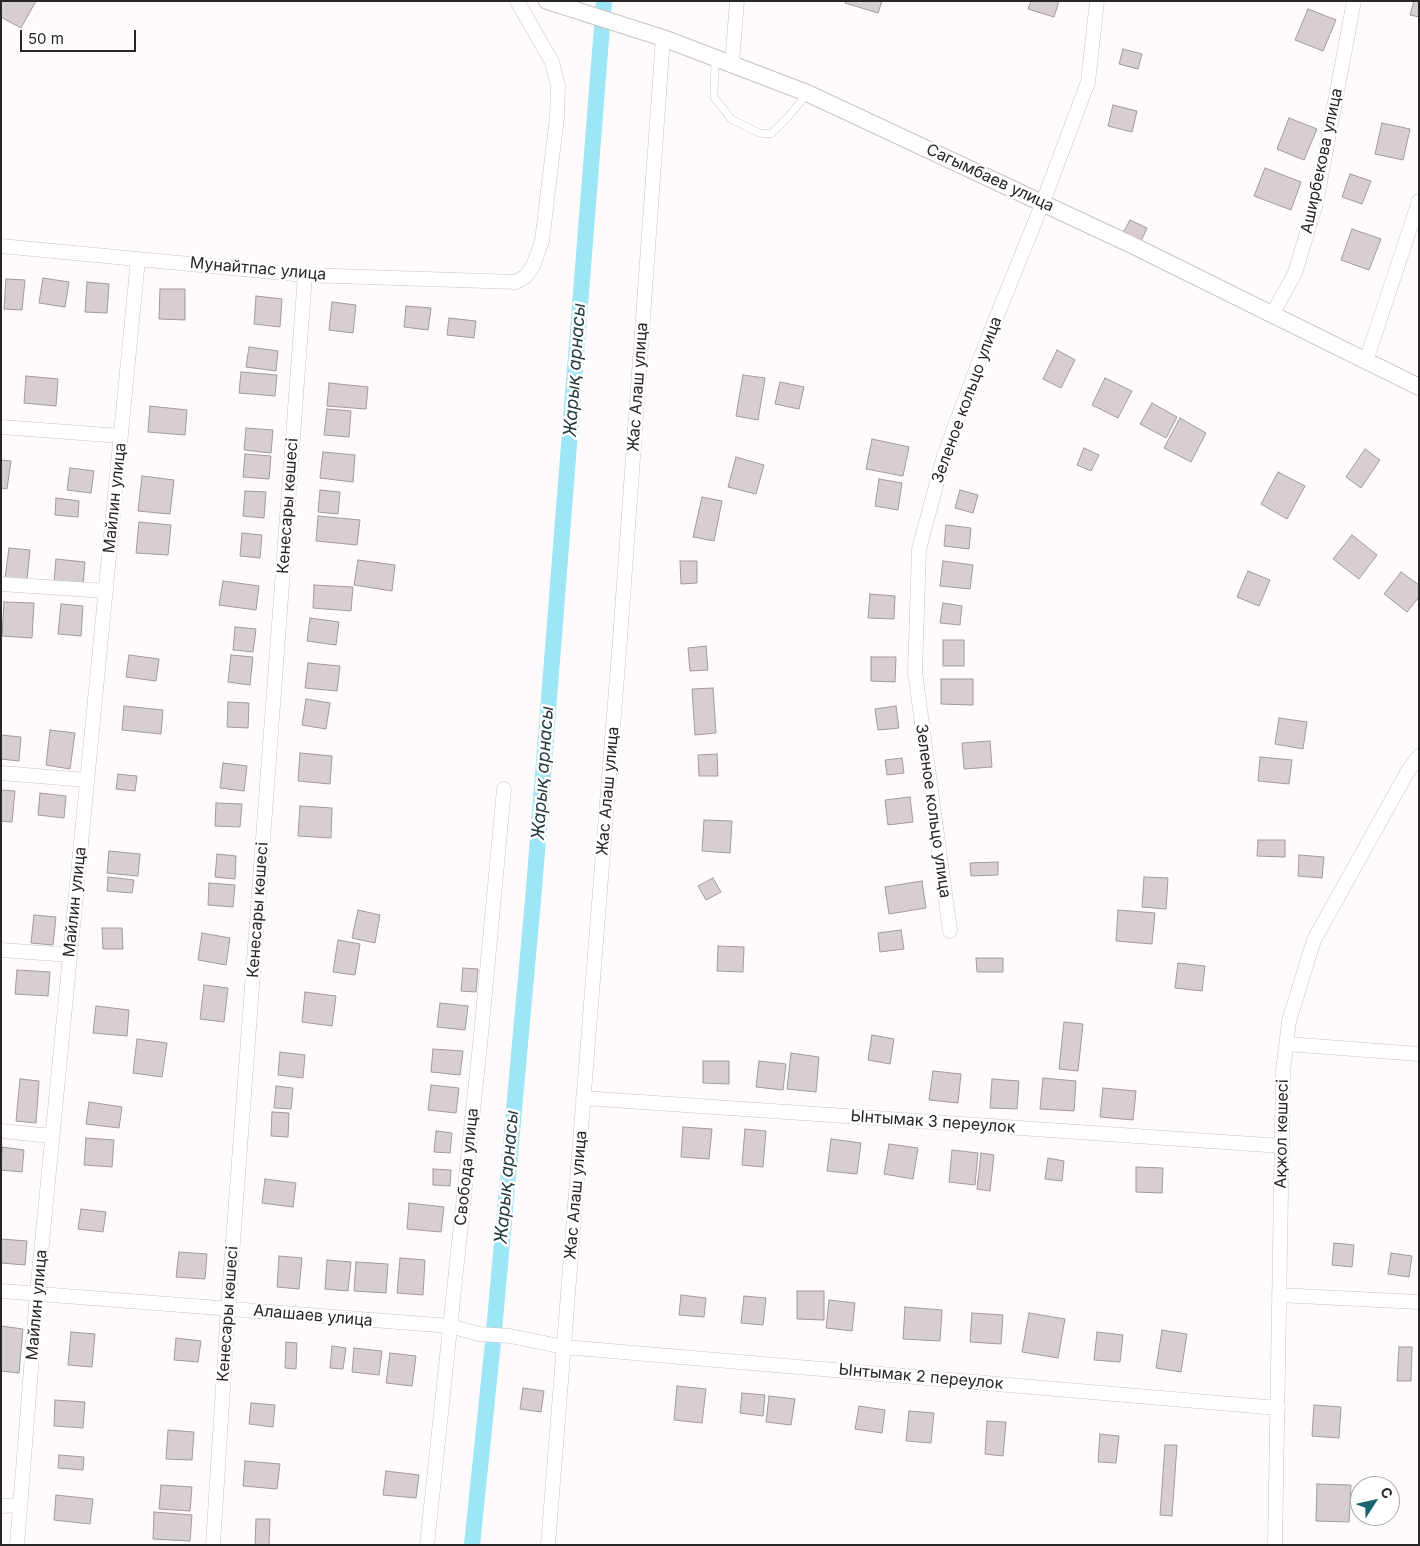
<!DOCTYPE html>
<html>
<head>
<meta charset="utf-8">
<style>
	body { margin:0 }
	#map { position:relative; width:1420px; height:1546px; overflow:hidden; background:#fffafb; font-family:Inter,sans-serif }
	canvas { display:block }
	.frame { position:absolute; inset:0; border:2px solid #282526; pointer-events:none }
	.north { position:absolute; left:1350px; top:1476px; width:50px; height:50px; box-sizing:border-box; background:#fff; border:1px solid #a9a8a8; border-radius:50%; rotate:55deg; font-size:14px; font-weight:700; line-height:20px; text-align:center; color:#282526 }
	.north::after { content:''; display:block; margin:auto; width:18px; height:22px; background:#1b6471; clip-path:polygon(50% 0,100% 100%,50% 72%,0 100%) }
	.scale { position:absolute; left:20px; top:30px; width:116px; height:22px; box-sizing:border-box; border:2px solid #282526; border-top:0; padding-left:6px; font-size:15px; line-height:18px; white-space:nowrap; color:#282526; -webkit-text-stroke:4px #fff; paint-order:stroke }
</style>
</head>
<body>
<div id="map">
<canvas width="1420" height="1546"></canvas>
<div class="frame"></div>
<div class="north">С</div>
<div class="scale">50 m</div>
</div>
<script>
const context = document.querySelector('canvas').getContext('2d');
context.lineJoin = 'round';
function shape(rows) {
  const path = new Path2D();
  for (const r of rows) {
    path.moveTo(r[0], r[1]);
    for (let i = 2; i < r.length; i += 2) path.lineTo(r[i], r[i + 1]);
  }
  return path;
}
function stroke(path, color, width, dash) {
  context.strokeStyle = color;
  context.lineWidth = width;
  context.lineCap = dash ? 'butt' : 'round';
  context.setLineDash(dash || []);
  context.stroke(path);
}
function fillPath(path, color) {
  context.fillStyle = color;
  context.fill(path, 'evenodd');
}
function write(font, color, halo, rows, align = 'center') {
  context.font = font + ' Inter,sans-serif';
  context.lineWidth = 5;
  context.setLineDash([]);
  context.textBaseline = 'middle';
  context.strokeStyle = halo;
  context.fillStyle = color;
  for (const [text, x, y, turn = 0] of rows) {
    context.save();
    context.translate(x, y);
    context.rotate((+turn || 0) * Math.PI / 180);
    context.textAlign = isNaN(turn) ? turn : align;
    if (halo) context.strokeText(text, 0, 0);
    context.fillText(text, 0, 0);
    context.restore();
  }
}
stroke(shape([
	[472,1545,493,1342,534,889,604,1]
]), '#9de6f5', 16);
const building = shape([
	[1,1,36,1,21,28,1,17,1,1],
	[846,1,882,1,878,13,845,3,846,1],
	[1031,1,1059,1,1054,17,1028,9,1031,1],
	[1414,1,1419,1,1419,17,1410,15,1414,1],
	[1308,9,1336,20,1323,51,1295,40,1308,9],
	[1123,49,1142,54,1138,69,1119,64,1123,49],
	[1113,105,1137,111,1132,132,1108,126,1113,105],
	[1289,118,1317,129,1304,160,1277,149,1289,118],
	[1382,123,1410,129,1403,160,1375,154,1382,123],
	[1265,168,1301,182,1291,210,1254,196,1265,168],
	[1350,174,1371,181,1362,204,1342,197,1350,174],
	[1130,220,1147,228,1141,241,1123,233,1130,220],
	[1352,229,1381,239,1369,270,1341,260,1352,229],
	[43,278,69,282,65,307,39,303,43,278],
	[6,279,25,280,22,310,4,309,6,279],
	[87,282,109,284,107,313,85,312,87,282],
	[160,289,185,289,185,320,159,319,160,289],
	[256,296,282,299,280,327,254,324,256,296],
	[332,302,356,305,353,333,329,330,332,302],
	[406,306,431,308,428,330,404,327,406,306],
	[449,318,476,321,474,338,447,335,449,318],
	[249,347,278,351,276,371,246,367,249,347],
	[1057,350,1075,360,1061,388,1043,379,1057,350],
	[241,372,277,375,275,396,239,393,241,372],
	[743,375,765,378,758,420,736,416,743,375],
	[26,376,58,379,56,406,24,403,26,376],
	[1105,378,1132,391,1118,418,1092,405,1105,378],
	[780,382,804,387,799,409,775,404,780,382],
	[329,383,368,387,366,409,327,406,329,383],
	[1152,403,1177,417,1166,438,1140,424,1152,403],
	[150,406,187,410,185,435,148,432,150,406],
	[327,409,351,411,349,437,324,435,327,409],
	[1180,418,1206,433,1191,462,1164,448,1180,418],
	[246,428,273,430,271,453,244,450,246,428],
	[872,439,909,447,903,476,866,469,872,439],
	[1084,448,1099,455,1091,471,1077,465,1084,448],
	[1365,449,1380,460,1361,488,1346,477,1365,449],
	[323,452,355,455,353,482,320,478,323,452],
	[245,454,271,456,269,479,243,477,245,454],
	[736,457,764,465,756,494,728,487,736,457],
	[1,460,11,461,7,489,1,488,1,460],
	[70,468,94,471,91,493,67,490,70,468],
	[1278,472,1305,486,1287,519,1261,504,1278,472],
	[142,476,174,480,170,514,138,511,142,476],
	[879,479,902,483,898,510,875,506,879,479],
	[320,490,340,492,338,514,318,512,320,490],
	[960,490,978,495,973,513,955,508,960,490],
	[245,491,266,492,264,518,243,516,245,491],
	[702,497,722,501,714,541,693,537,702,497],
	[56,498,79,501,78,517,55,515,56,498],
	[318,516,360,520,357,545,316,541,318,516],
	[139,522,171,525,168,555,136,553,139,522],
	[946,525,971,528,969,549,944,546,946,525],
	[242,533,262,535,260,558,240,556,242,533],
	[1352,535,1377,555,1359,579,1333,559,1352,535],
	[9,548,30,550,27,580,5,578,9,548],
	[56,559,85,562,83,585,54,582,56,559],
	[358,560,395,565,392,591,354,585,358,560],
	[680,561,697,561,697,583,681,584,680,561],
	[943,561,973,565,970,589,940,586,943,561],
	[1248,571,1270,580,1259,606,1237,597,1248,571],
	[1401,572,1419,585,1419,597,1407,612,1384,594,1401,572],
	[223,581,259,586,256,610,219,605,223,581],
	[314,585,353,587,351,611,313,608,314,585],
	[870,594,895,596,894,619,868,618,870,594],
	[4,602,34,603,32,638,2,636,4,602],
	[943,603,962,606,960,625,940,623,943,603],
	[61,604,83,606,81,636,58,634,61,604],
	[310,618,339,622,336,645,307,641,310,618],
	[235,627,256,629,253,652,233,650,235,627],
	[943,640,964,640,964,666,943,666,943,640],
	[706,646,708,670,690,671,688,648,706,646],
	[129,655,159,659,156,681,126,677,129,655],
	[231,655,253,657,250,685,228,682,231,655],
	[871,657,896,657,895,682,871,681,871,657],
	[308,663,340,666,337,691,305,688,308,663],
	[941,679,973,679,973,705,941,704,941,679],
	[713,688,716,733,695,735,692,689,713,688],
	[306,699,330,703,326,729,302,725,306,699],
	[228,702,249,703,248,728,227,727,228,702],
	[124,706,163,710,161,734,122,730,124,706],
	[896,706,899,728,878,730,875,709,896,706],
	[1279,718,1307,722,1303,749,1275,744,1279,718],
	[50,730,75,733,70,769,46,765,50,730],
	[1,735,21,737,19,761,1,759,1,735],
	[990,741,992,767,964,769,962,743,990,741],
	[300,753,332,756,330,784,298,781,300,753],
	[717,754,718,776,699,776,698,755,717,754],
	[1260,757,1292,760,1289,784,1258,781,1260,757],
	[902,758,904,773,887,775,885,760,902,758],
	[223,763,247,766,244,791,220,788,223,763],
	[118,774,137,776,135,791,116,789,118,774],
	[1,790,15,791,12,822,1,821,1,790],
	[40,793,66,796,64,818,38,815,40,793],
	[910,797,913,822,888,825,885,800,910,797],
	[216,803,242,804,240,827,215,826,216,803],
	[300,806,332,808,331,838,298,836,300,806],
	[704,820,732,821,730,853,702,851,704,820],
	[1258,840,1285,840,1285,857,1257,856,1258,840],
	[109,851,140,854,138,876,107,873,109,851],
	[217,854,236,856,235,879,215,877,217,854],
	[1299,855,1324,857,1322,878,1298,876,1299,855],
	[998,862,998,875,971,876,970,863,998,862],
	[108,877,134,880,132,893,107,891,108,877],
	[1144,877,1168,878,1166,909,1142,907,1144,877],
	[713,878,721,892,706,900,698,886,713,878],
	[922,881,926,908,889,914,885,887,922,881],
	[209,883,235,885,233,907,208,905,209,883],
	[358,910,380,915,375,943,352,938,358,910],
	[1118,910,1155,913,1152,944,1116,941,1118,910],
	[34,915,56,917,53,945,31,943,34,915],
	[102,928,122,928,123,949,103,949,102,928],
	[901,930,904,949,880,952,878,933,901,930],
	[202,933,230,938,226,965,198,960,202,933],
	[338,940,360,944,355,975,333,972,338,940],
	[718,946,744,947,743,972,717,971,718,946],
	[976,958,1003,958,1003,972,977,972,976,958],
	[1178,963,1205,966,1202,991,1175,988,1178,963],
	[463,968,478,969,476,992,461,991,463,968],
	[17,970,50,972,48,996,15,994,17,970],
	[204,985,228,988,224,1022,200,1019,204,985],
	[305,992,336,996,332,1026,302,1022,305,992],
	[440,1003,468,1006,465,1030,437,1027,440,1003],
	[96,1006,129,1010,127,1036,93,1033,96,1006],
	[1064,1022,1083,1024,1078,1071,1059,1069,1064,1022],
	[872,1035,894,1039,890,1064,868,1060,872,1035],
	[137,1039,167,1043,162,1077,133,1073,137,1039],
	[433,1049,463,1051,460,1075,431,1072,433,1049],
	[280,1052,305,1055,303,1078,278,1075,280,1052],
	[791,1053,819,1057,816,1092,787,1089,791,1053],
	[703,1061,729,1061,729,1084,703,1083,703,1061],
	[759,1061,786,1064,783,1090,756,1087,759,1061],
	[933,1071,961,1074,958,1103,929,1100,933,1071],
	[1043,1078,1076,1081,1074,1111,1040,1109,1043,1078],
	[20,1079,39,1081,36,1123,16,1121,20,1079],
	[992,1079,1019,1081,1017,1109,990,1108,992,1079],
	[431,1085,459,1088,456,1113,428,1110,431,1085],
	[276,1086,293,1088,291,1109,274,1108,276,1086],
	[1103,1088,1136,1091,1133,1120,1100,1117,1103,1088],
	[89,1102,122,1107,119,1128,86,1124,89,1102],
	[272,1112,289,1113,288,1137,271,1136,272,1112],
	[683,1127,712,1129,709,1159,681,1157,683,1127],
	[745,1129,766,1131,763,1167,742,1165,745,1129],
	[436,1131,452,1133,450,1153,434,1152,436,1131],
	[86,1138,114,1140,112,1167,84,1165,86,1138],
	[831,1139,861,1143,857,1174,827,1171,831,1139],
	[889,1144,918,1148,913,1179,884,1174,889,1144],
	[2,1147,24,1150,22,1172,1,1170,2,1147],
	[952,1150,978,1153,975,1185,949,1182,952,1150],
	[981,1153,994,1155,990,1191,977,1189,981,1153],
	[1048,1158,1064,1161,1062,1181,1045,1179,1048,1158],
	[1136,1167,1163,1168,1162,1193,1136,1192,1136,1167],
	[433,1169,451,1170,450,1186,433,1185,433,1169],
	[265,1179,296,1183,293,1207,262,1203,265,1179],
	[409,1203,444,1207,441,1232,407,1229,409,1203],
	[81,1209,106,1212,103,1232,78,1229,81,1209],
	[1,1239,27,1241,25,1265,1,1263,1,1239],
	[1334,1243,1354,1245,1352,1267,1332,1265,1334,1243],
	[179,1252,207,1254,205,1279,176,1277,179,1252],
	[1391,1253,1412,1256,1409,1277,1388,1274,1391,1253],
	[279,1256,302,1258,299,1289,277,1287,279,1256],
	[400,1258,425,1260,423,1295,397,1293,400,1258],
	[327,1260,351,1262,348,1291,325,1289,327,1260],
	[356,1262,388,1264,386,1293,354,1291,356,1262],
	[797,1291,824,1291,824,1320,797,1319,797,1291],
	[681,1295,706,1298,704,1317,679,1315,681,1295],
	[744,1296,766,1298,763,1325,741,1323,744,1296],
	[829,1300,855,1303,852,1331,826,1328,829,1300],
	[905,1307,942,1310,940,1341,903,1339,905,1307],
	[972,1313,1003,1315,1001,1344,970,1342,972,1313],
	[1029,1313,1065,1319,1058,1358,1022,1352,1029,1313],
	[1,1326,23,1329,19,1373,1,1371,1,1326],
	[1162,1330,1187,1334,1181,1372,1156,1368,1162,1330],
	[71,1332,95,1334,92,1367,68,1365,71,1332],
	[1097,1332,1123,1335,1120,1362,1094,1360,1097,1332],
	[176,1338,201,1341,198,1362,174,1360,176,1338],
	[286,1342,297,1343,296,1369,285,1368,286,1342],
	[332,1346,346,1348,343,1369,330,1368,332,1346],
	[1399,1347,1412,1347,1411,1381,1397,1381,1399,1347],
	[354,1348,382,1351,379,1375,352,1372,354,1348],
	[390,1353,416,1356,412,1386,386,1383,390,1353],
	[677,1386,706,1389,702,1423,674,1420,677,1386],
	[523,1388,544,1391,541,1412,520,1409,523,1388],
	[742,1393,765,1395,763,1416,740,1413,742,1393],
	[769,1396,795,1399,791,1425,766,1422,769,1396],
	[55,1400,85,1402,83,1428,54,1426,55,1400],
	[251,1403,275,1405,273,1427,249,1424,251,1403],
	[1314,1405,1341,1407,1339,1438,1312,1436,1314,1405],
	[859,1406,885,1410,882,1433,855,1429,859,1406],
	[909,1411,934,1413,931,1443,906,1441,909,1411],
	[987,1421,1006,1422,1003,1456,985,1454,987,1421],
	[168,1430,194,1432,192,1460,166,1459,168,1430],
	[1100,1434,1119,1436,1116,1463,1098,1462,1100,1434],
	[1165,1445,1177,1445,1172,1516,1160,1515,1165,1445],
	[59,1455,84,1457,83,1470,58,1468,59,1455],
	[245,1461,280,1464,277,1489,243,1486,245,1461],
	[386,1471,419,1475,416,1498,383,1495,386,1471],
	[1317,1484,1351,1485,1349,1522,1316,1521,1317,1484],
	[161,1485,192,1487,190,1511,159,1509,161,1485],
	[56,1495,93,1499,90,1524,54,1520,56,1495],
	[154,1512,192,1515,190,1541,153,1539,154,1512],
	[256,1519,270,1519,269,1545,255,1545,256,1519]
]);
fillPath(building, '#d6cecf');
stroke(building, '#a29a9b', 1);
const service = shape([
	[715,58,714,97,731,119,759,133,771,134,788,117,807,94]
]);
const minor = shape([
	[732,63,737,1],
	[1,246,305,275,516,282,526,276,533,266,542,241,557,117,558,86,552,62,517,1],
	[1272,315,1295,273,1316,203,1354,1],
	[1366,361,1419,201],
	[1,427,121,436],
	[1,584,106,591],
	[1,773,87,780],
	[950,931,915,672,919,549,944,456,988,338,1043,202,1088,82,1097,1],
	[1,950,70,955],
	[1287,1044,1419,1054],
	[583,1098,1282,1146],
	[1,1131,52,1136],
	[1,1291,450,1326,479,1334,510,1336,564,1347,1278,1408],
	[1279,1295,1419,1302],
	[1,1506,20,1505],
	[17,1545,37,1294,138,259],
	[213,1545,228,1309,305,275],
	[427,1545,481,1035,504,789],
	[548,1545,620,639,663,38],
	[1275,1545,1283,1072,1289,1021,1314,940,1408,771,1419,756]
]);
const tertiary = shape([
	[547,1,663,38,807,93,1132,245,1419,387]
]);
stroke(service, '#cbc2c4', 8);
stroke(minor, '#cbc2c4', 15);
stroke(tertiary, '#cbc2c4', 18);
stroke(service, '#fff', 7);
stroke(minor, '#fff', 14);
stroke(tertiary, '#fff', 16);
write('16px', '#282526', '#fff', [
	["Аширбекова улица",1322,161,-78],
	["Сагымбаев улица",990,178,25],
	["Мунайтпас улица",258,269,5],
	["Жас Алаш улица",638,387,-86],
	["Зеленое кольцо улица",967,400,-70],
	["Майлин улица",115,498,-84],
	["Кенесары көшесі",288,506,-86],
	["Жас Алаш улица",608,791,-85],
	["Зеленое кольцо улица",933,811,82],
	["Майлин улица",75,902,-84],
	["Кенесары көшесі",258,910,-86],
	["Ынтымак 3 переулок",933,1122,4],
	["Ақжол көшесі",1282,1134,-89],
	["Свобода улица",467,1167,-84],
	["Жас Алаш улица",576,1195,-85],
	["Майлин улица",37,1305,-85],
	["Кенесары көшесі",228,1314,-86],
	["Алашаев улица",313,1316,5],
	["Ынтымак 2 переулок",921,1377,5]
]);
write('italic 18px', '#223a3f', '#fff', [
	["Жарық арнасы",575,370,-86],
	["Жарық арнасы",543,773,-86],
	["Жарық арнасы",507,1177,-85]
]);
</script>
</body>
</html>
